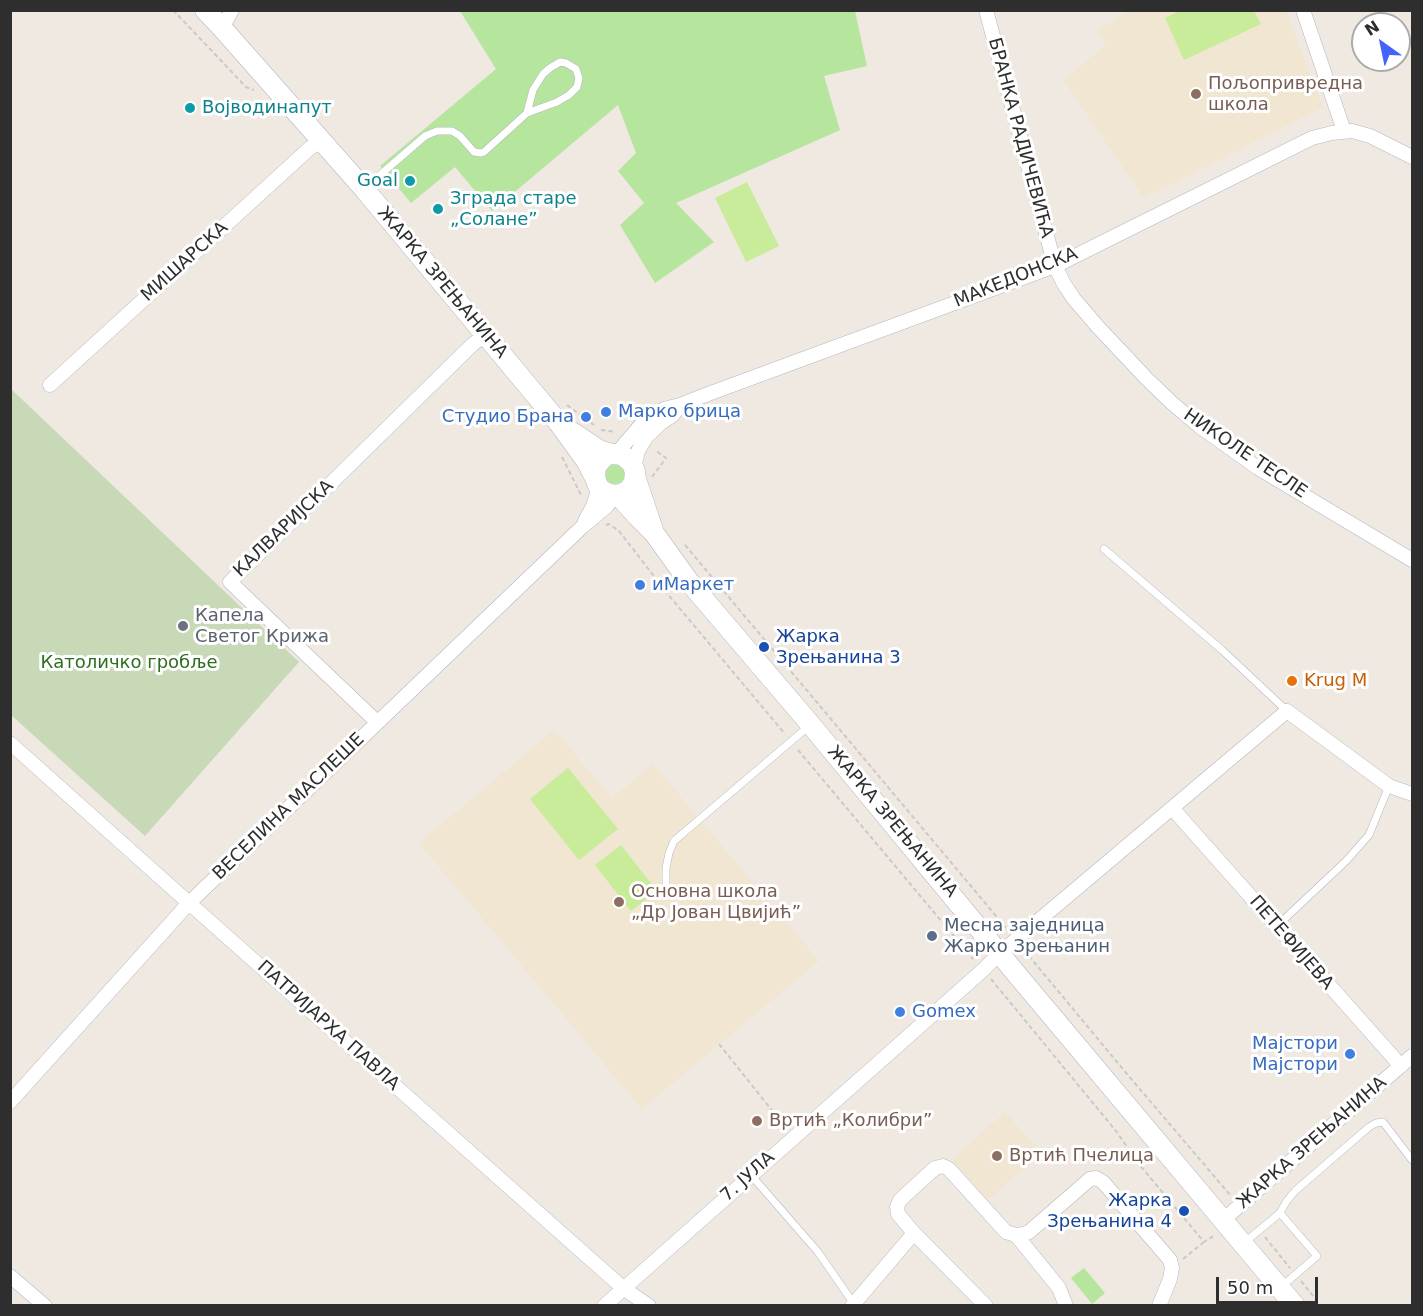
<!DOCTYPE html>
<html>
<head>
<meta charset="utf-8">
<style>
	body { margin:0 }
	#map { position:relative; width:1423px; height:1316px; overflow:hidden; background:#efe9e1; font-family:"DejaVu Sans",sans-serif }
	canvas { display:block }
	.frame { position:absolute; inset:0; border:12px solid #2e2e2e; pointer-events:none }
	.north { position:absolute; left:1351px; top:12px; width:60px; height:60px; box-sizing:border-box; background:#fff; border:2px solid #ababab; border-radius:50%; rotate:327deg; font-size:16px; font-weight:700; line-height:24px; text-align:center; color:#2e2e2e }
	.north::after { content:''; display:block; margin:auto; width:21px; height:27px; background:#4264fb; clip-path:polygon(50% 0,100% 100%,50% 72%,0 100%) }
	.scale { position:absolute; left:1216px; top:1277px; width:102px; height:27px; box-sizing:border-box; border:3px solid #2e2e2e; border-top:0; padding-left:8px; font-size:18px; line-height:21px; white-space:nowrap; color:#2e2e2e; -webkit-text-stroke:4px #fff; paint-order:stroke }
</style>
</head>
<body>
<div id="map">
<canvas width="1423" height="1316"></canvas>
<div class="frame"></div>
<div class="north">N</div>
<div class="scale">50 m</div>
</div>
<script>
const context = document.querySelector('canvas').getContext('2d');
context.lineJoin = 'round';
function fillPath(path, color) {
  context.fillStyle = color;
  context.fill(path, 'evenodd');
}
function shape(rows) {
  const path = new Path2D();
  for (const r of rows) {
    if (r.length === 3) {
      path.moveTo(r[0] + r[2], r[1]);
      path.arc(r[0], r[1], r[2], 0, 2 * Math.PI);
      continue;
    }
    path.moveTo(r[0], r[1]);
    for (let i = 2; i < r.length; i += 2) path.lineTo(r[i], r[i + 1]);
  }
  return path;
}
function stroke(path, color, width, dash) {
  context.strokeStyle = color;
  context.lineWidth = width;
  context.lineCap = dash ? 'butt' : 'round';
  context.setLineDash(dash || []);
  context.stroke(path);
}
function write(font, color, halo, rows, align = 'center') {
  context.font = font + ' "DejaVu Sans",sans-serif';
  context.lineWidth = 6;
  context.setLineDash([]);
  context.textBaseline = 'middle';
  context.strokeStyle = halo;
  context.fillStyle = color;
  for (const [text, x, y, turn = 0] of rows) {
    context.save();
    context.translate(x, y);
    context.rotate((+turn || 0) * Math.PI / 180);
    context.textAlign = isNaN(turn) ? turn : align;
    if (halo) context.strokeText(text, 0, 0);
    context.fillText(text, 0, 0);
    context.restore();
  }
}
fillPath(shape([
	[1128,11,1286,11,1323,107,1144,198,1064,81,1106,44,1097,31],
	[554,730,612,798,653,764,819,961,642,1109,419,843],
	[1005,1112,1041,1152,988,1200,952,1160]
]), '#f0e6d1');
fillPath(shape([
	[460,11,855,11,867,66,824,76,840,130,676,203,714,242,655,283,620,225,644,203,618,171,636,153,618,105,492,211,455,167,411,203,380,166,496,69],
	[615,474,10],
	[1084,1268,1105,1293,1092,1304,1071,1278]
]), '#b6e59e');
fillPath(shape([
	[10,388,299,662,145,836,11,715]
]), '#c8d9b8');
fillPath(shape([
	[1181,10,1254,11,1261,24,1184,60,1165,18],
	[747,182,779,246,746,262,715,198],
	[568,768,618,829,579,860,530,799],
	[621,845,657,891,631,911,595,865]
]), '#c9ec9a');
const lane = shape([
	[367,188,373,181,425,136,437,131,452,131,460,136,474,152,481,153,484,152,527,113,533,90,543,74,550,68,560,62,566,63,576,69,579,78,577,87,569,95,557,102,527,113],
	[1104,549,1222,650,1287,711],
	[668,895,666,884,666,868,669,853,674,841,809,726],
	[1277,926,1346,861,1369,835,1389,786],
	[751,1175,818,1252,854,1304],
	[1280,1213,1286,1202,1295,1191,1369,1127,1376,1123,1383,1122,1412,1160],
	[1245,1242,1280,1213,1317,1256,1281,1287]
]);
const street = shape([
	[986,10,1055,266,1064,284,1074,299,1098,327,1147,379,1172,403,1199,426,1258,468,1412,560],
	[1303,10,1344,131],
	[222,28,232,10],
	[50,385,310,148,321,141],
	[616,454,641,425,648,418,664,409,680,405,708,394,1055,266,1312,138,1332,133,1352,131,1370,136,1412,157],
	[634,467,638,451,647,436,661,423,673,415,680,405],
	[585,521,593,506,599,488],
	[377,722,230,582,473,344,485,335],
	[10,743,189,903,623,1288,649,1306],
	[1172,808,1401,1066],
	[10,1102,189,903,583,526,607,506,615,495],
	[1223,1220,1412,1056],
	[914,1233,986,1306],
	[1016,1235,1059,1288,1066,1306],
	[10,1276,45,1306],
	[604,1306,983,970,1000,953,1287,711,1389,786,1412,794],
	[852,1306,914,1233,898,1214,897,1207,900,1200,935,1168,943,1166,949,1169,1006,1232,1016,1235,1024,1234,1029,1232,1090,1179,1096,1178,1103,1182,1170,1260,1172,1268,1170,1279,1159,1306]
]);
const secondary = shape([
	[205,10,222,28,365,190,558,422,587,462,595,478],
	[572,432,599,450,612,454,622,455,631,462,635,471,634,482,628,491,618,495,609,494,603,491,599,488,595,478,596,466,605,456,612,454],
	[635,476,653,530],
	[618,495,637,516,654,533,690,583,811,725,1014,971,1295,1306]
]);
stroke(lane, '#b4b7c1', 8);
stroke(street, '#b4b7c1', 15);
stroke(secondary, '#b4b7c1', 21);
stroke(shape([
	[173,10,246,87,254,90],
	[567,405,594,425],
	[601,430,616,432],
	[562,457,582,497],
	[652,477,666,458,655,450],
	[606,525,609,524,619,531,671,598,785,734],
	[685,545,1007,929],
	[798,750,973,959],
	[1024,950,1127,1074,1231,1196],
	[991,979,1116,1131,1139,1164,1204,1242,1215,1235],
	[719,1044,786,1128],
	[1265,1237,1290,1268],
	[1183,1259,1204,1242],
	[1301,1281,1321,1306]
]), '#c9c9c9', 2, [4.5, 3]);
stroke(lane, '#fff', 7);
stroke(street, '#fff', 14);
stroke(secondary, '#fff', 20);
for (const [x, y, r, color] of [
	[1196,94,6,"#8d6e63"],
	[190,108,6,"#0f9aa8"],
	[410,181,6,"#0f9aa8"],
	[438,209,6,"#0f9aa8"],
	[606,412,6,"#3f7fe0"],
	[586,417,6,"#3f7fe0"],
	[640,585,6,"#3f7fe0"],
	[183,626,6,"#6b7280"],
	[764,647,6,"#1a4fb4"],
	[1292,681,6,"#e8710a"],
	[619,902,6,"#8d6e63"],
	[932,936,6,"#5c6f8a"],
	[900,1012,6,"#3f7fe0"],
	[1350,1054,6,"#3f7fe0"],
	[757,1121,6,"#8d6e63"],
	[997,1156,6,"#8d6e63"],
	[1184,1211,6,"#1a4fb4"]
]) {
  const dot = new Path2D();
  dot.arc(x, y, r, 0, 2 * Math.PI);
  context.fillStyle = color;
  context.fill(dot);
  stroke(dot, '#fff', 2);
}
write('18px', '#785e54', '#fff', [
	["Пољопривредна",1208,84],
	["школа",1208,105],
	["Основна школа",631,892],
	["„Др Јован Цвијић”",631,913],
	["Вртић „Колибри”",769,1121],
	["Вртић Пчелица",1009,1156]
], 'left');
write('18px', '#0d838f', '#fff', [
	["Војводинапут",202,108],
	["Goal",398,181,"right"],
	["Зграда старе",450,199],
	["„Солане”",450,220]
], 'left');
write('18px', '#2e2e2e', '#fff', [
	["БРАНКА РАДИЧЕВИЋА",1020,138,75],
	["МИШАРСКА",185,262,-42],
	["МАКЕДОНСКА",1016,278,-22],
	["ЖАРКА ЗРЕЊАНИНА",442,283,50],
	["НИКОЛЕ ТЕСЛЕ",1245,454,34],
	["КАЛВАРИЈСКА",284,529,-44],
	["ВЕСЕЛИНА МАСЛЕШЕ",289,807,-44],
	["ЖАРКА ЗРЕЊАНИНА",892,822,50],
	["ПЕТЕФИЈЕВА",1291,943,49],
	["ПАТРИЈАРХА ПАВЛА",328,1026,42],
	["ЖАРКА ЗРЕЊАНИНА",1312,1143,-41],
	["7. ЈУЛА",748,1177,-42]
]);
write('18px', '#366cbe', '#fff', [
	["Марко брица",618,412],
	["Студио Брана",574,417,"right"],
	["иМаркет",652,585],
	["Gomex",912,1012],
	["Мајстори",1338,1044,"right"],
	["Мајстори",1338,1065,"right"]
], 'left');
write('18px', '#5b616d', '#fff', [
	["Капела",195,616],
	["Светог Крижа",195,637]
], 'left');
write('18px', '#164399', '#fff', [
	["Жарка",776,637],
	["Зрењанина 3",776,658],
	["Жарка",1172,1201,"right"],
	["Зрењанина 4",1172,1222,"right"]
], 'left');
write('18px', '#2c6e1b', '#fff', [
	["Католичко гробље",129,663]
]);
write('18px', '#c56008', '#fff', [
	["Krug M",1304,681]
], 'left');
write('18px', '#4e5e75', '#fff', [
	["Месна заједница",944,926],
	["Жарко Зрењанин",944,947]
], 'left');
</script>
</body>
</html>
